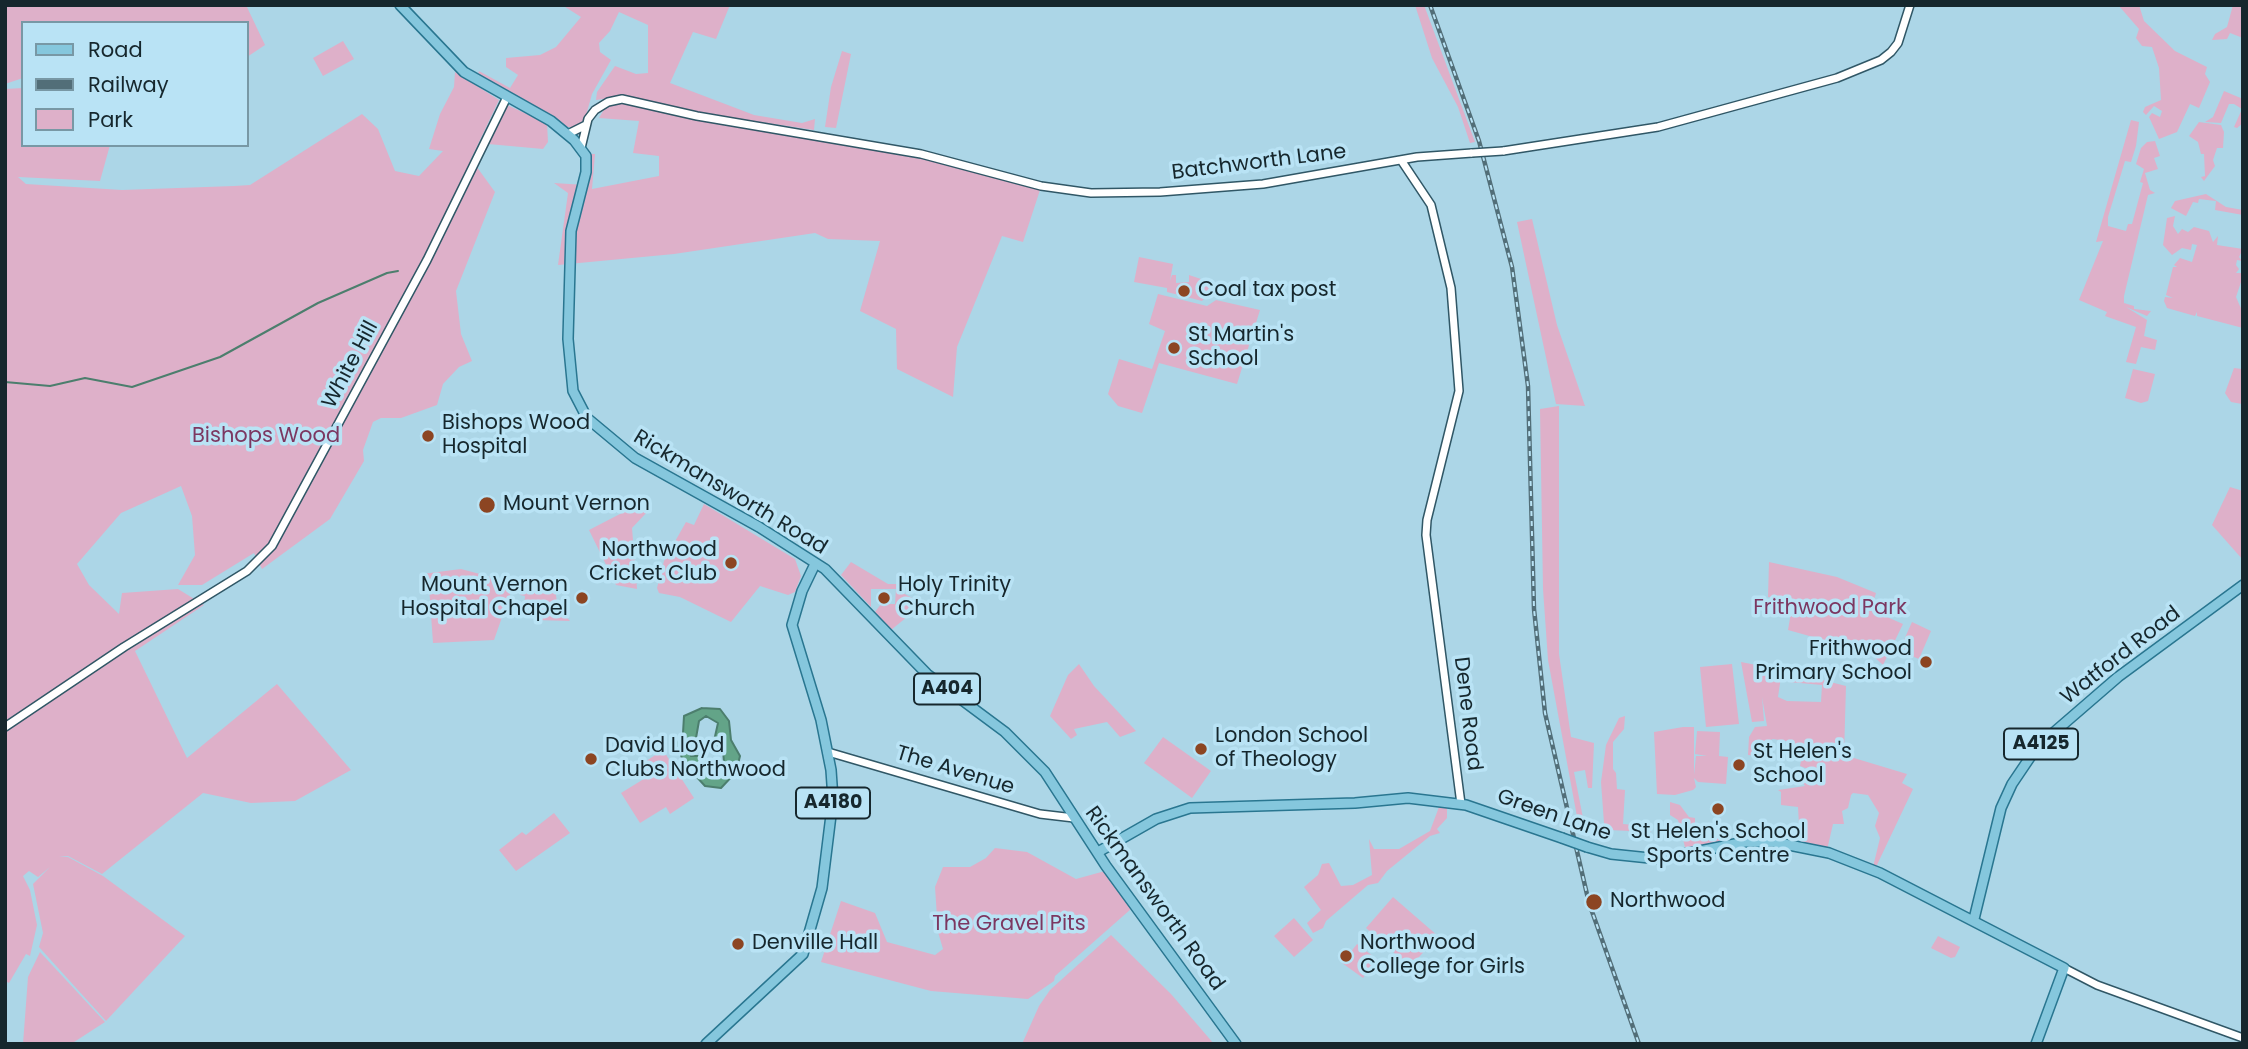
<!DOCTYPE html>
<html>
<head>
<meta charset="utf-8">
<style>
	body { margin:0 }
	#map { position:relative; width:2248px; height:1049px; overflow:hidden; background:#acd6e7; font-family:Poppins,sans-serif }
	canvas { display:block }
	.frame { position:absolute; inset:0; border:7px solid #16272d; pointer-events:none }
	.legend { position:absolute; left:21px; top:21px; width:228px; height:126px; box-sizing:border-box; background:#b9e3f5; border:2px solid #7898a5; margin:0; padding:9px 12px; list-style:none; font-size:21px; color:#16272d }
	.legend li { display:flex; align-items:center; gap:14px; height:35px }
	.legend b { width:35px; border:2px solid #7898a5 }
</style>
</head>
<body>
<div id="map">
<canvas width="2248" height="1049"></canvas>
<div class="frame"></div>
<ul class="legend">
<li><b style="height:9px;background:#85c7dd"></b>Road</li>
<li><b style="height:9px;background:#526e78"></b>Railway</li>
<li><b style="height:19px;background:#deb0c9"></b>Park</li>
</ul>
</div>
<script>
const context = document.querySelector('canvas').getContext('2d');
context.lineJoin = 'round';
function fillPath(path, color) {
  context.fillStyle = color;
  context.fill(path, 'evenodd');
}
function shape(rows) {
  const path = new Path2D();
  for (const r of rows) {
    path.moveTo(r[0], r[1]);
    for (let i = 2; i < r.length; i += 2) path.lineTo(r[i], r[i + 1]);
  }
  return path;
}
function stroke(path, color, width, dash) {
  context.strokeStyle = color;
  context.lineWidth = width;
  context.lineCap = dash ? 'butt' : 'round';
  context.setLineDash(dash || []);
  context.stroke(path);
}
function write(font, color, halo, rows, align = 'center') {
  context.font = font + ' Poppins,sans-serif';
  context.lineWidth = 7;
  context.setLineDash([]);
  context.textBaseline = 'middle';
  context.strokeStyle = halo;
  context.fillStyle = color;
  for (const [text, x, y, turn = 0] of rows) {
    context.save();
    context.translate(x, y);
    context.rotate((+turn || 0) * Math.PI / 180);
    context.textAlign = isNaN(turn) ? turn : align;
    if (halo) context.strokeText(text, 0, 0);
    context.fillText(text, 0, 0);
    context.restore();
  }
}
fillPath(shape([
	[5,5,246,5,265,45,247,57,247,23,23,23,23,78,5,84],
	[562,5,730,5,716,39,693,32,670,83,754,115,802,123,815,119,814,130,713,115,624,96,596,100,597,92,615,66,636,74,648,73,648,25,619,12,610,31,599,43,600,52,611,60,592,94,585,119,575,127,565,127,477,77,479,71,510,88,518,75,506,67,506,58,540,55,556,47,581,17],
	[1415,5,1424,5,1475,142,1470,143,1458,107,1432,58],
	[2139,5,2144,21,2175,51,2207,67,2205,74,2210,82,2199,108,2190,104,2177,132,2159,139,2149,117,2152,113,2160,117,2162,111,2154,106,2146,115,2143,112,2145,107,2161,100,2159,68,2152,47,2142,46,2136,38,2139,29,2119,6],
	[2233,5,2243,5,2243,38,2230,33,2227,39,2212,40,2215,34,2227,27],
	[343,41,354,59,323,76,313,58],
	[842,51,851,54,836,128,825,127,831,87],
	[455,72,499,100,471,159,495,192,456,291,461,334,472,361,459,367,443,384,437,405,401,418,381,418,373,422,363,450,364,461,330,519,262,569,254,553,202,585,178,585,195,555,192,516,181,486,121,513,77,564,89,585,119,614,122,593,178,589,204,605,135,651,187,758,277,684,351,770,295,801,251,803,203,793,102,874,68,856,59,857,68,857,103,876,185,936,106,1021,39,947,43,933,33,884,50,867,38,877,29,871,23,876,30,890,37,925,30,956,26,954,9,983,5,981,5,89,23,88,23,145,110,145,100,181,18,177,26,184,122,190,234,186,250,185,362,114,378,129,395,171,419,176,443,151,429,149,440,114,454,87],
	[2224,91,2243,99,2243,123,2237,128,2234,127,2242,109,2234,104,2229,104,2221,123,2205,122,2213,117],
	[623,102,959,166,1040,190,1023,242,1002,236,957,347,953,397,897,369,896,329,860,311,880,241,828,239,815,233,674,254,558,265,568,193,554,183,585,185,589,154,595,154,592,189,659,176,659,156,633,153,639,121,599,118,606,106],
	[507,105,547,123,548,142,543,149,488,144],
	[2131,120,2139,122,2136,146,2131,162,2125,161,2108,217,2108,226,2126,231,2128,224,2132,224,2143,183,2140,182,2144,169,2136,164,2141,148,2147,142,2155,141,2160,156,2154,158,2158,169,2145,173,2150,190,2155,193,2148,195,2124,296,2124,303,2134,306,2134,309,2151,311,2147,316,2126,307,2147,320,2144,336,2157,340,2155,350,2141,347,2136,364,2126,362,2136,327,2105,316,2107,312,2079,300,2103,241,2096,242],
	[2199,122,2221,125,2224,132,2223,148,2217,148,2213,160,2215,166,2204,181,2201,177,2205,176,2204,154,2201,154,2198,142,2189,136],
	[2206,194,2226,207,2243,210,2243,215,2215,210,2216,201,2199,199,2198,203,2193,202,2186,216,2171,208,2175,201],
	[2175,216,2173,226,2178,234,2182,229,2188,232,2194,227,2209,231,2213,242,2218,236,2217,245,2243,249,2239,257,2242,261,2237,260,2236,265,2239,269,2236,273,2243,273,2243,276,2236,297,2243,313,2243,328,2197,316,2197,312,2195,316,2167,308,2164,301,2165,297,2173,298,2166,295,2173,267,2177,267,2174,265,2180,258,2192,262,2197,245,2192,244,2191,250,2182,248,2172,255,2163,245,2167,218],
	[1532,219,1557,325,1585,406,1556,404,1517,222],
	[1139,257,1173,264,1170,281,1172,275,1176,275,1176,283,1189,282,1189,275,1210,282,1210,293,1202,301,1167,292,1167,288,1134,282],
	[1158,294,1207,306,1216,300,1260,310,1237,384,1159,363,1142,413,1118,406,1108,394,1119,359,1152,369,1165,331,1149,324],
	[2234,368,2242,369,2242,404,2231,402,2225,393],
	[2133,369,2155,374,2148,401,2141,403,2125,398],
	[1559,406,1559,654,1571,737,1594,743,1592,788,1588,788,1585,770,1574,772,1584,823,1578,822,1548,660,1543,589,1540,409],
	[2230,487,2243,491,2243,560,2212,525],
	[647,500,649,510,632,528,637,589,616,585,589,530],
	[704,504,795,559,801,576,795,592,788,595,760,586,731,622,680,597,659,593,657,588,664,561,686,522,694,525],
	[851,562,888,584,904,584,901,592,923,604,891,630,875,612,881,604,895,604,896,589,871,589,871,607,841,575],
	[1769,562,1837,577,1876,593,1871,610,1903,624,1883,665,1870,653,1788,630,1793,601,1768,597],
	[461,569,514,583,494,640,433,643,429,586,423,586,422,574],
	[541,579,554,583,558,608,570,621,535,620,528,608,524,607,525,596,520,595,525,582,533,583],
	[1912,622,1931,631,1919,659,1899,651],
	[1741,662,1782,670,1778,697,1787,701,1821,702,1822,685,1789,682,1791,672,1846,686,1844,755,1907,774,1902,783,1913,789,1876,867,1873,867,1880,838,1875,826,1879,813,1868,795,1853,793,1851,795,1848,808,1842,811,1844,824,1833,824,1827,850,1800,843,1798,807,1781,805,1781,792,1778,790,1805,786,1803,783,1808,769,1800,766,1803,751,1793,742,1773,739,1766,742,1765,757,1748,755,1749,737,1755,727,1767,726,1762,697,1764,721,1752,722],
	[1079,664,1094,686,1136,731,1120,737,1107,722,1074,729,1077,735,1071,739,1050,716,1068,675],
	[1732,664,1739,724,1706,727,1700,667],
	[1625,716,1624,729,1613,742,1613,769,1616,773,1617,789,1625,790,1623,824,1644,826,1651,832,1609,830,1608,837,1605,837,1601,782,1606,745,1619,718],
	[1683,727,1694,727,1694,775,1696,756,1707,756,1695,754,1697,731,1720,732,1719,756,1728,757,1726,784,1698,782,1694,778,1696,787,1693,790,1675,795,1657,794,1654,732],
	[1163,737,1211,771,1192,798,1144,763],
	[663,750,694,798,670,814,666,807,640,823,621,793,647,777,640,765],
	[1670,802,1680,805,1689,817,1695,818,1695,830,1727,832,1733,841,1686,851,1678,820,1670,815],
	[1439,807,1447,808,1447,818,1437,829,1440,833,1430,836,1387,871,1378,883,1368,885,1326,921,1323,928,1313,933,1307,923,1321,910,1304,887,1318,875,1322,864,1329,863,1341,886,1353,885,1372,875,1369,839,1374,849,1399,849,1430,831],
	[554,813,570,833,516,871,499,850,522,832,526,835],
	[995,848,1027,852,1076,879,1105,871,1131,903,1131,909,1055,976,1054,981,1028,999,931,991,821,962,841,901,875,913,887,942,935,955,943,949,938,932,935,887,943,867,970,867,986,858],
	[1393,897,1438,936,1410,967,1366,928],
	[1294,918,1313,940,1294,957,1274,936],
	[1111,935,1171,994,1214,1044,1022,1044,1039,1006,1050,990],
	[1938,936,1960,947,1955,957,1951,958,1931,948],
	[1357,944,1378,960,1363,978,1342,963],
	[40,952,105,1022,71,1044,23,1044,28,977]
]), '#deb0c9');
const water = shape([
	[702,708,720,709,729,721,731,740,740,756,736,772,721,788,705,786,694,774,695,769,683,761,677,744,683,733,684,716,702,708],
	[706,716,718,723,714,741,723,751,724,762,716,770,710,769,702,756,691,756,688,750,689,739,696,738,699,721,706,716]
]);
fillPath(water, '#63a488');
stroke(water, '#4c7e6d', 2);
stroke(shape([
	[5,382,50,386,85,378,132,387,220,357,318,303,387,273,398,271]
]), '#4c7e6d', 2);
const minor = shape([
	[568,134,586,125],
	[581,148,588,119,595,110,608,102,622,99,697,116,921,154,1041,186,1091,193,1160,192,1263,184,1417,157,1472,153],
	[1503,151,1658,127,1837,78,1881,60,1891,52,1898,43,1910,5],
	[1401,160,1431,205,1451,288,1459,391,1427,520,1426,535,1461,804],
	[5,727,124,647,247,571,272,546,427,260,507,97],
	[828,752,1040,814,1074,818],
	[2064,968,2097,985,2243,1038]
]);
const major = shape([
	[400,5,464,72,551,121,574,140,586,156,586,172,571,231,568,339,573,391,587,418,635,458,759,527,825,569,927,674,1005,732,1045,772,1106,866,1236,1044],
	[1587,847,1611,854,1659,859,1745,842,1774,842,1829,853,1880,873,2064,968,2036,1044],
	[1098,852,1156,819,1190,808,1355,803,1408,798,1466,805,1562,838],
	[1974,919,2001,808,2012,784,2037,747,2118,677,2243,585],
	[706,1044,803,954,822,888,833,799,831,770,821,720,792,625,802,591,815,564]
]);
stroke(minor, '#305766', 10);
stroke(major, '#297690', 12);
stroke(minor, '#fff', 7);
stroke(major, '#85c7dd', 9);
const rail = shape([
	[1430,5,1479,141,1512,267,1528,386,1534,609,1545,713,1589,903,1639,1044]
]);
stroke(rail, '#526e78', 4.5);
stroke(rail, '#b9e3f5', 2, [5]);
const minorBridge = shape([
	[1472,153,1503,151]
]);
const majorBridge = shape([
	[1562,838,1587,847]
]);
stroke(minorBridge, '#305766', 10, []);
stroke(majorBridge, '#297690', 12, []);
stroke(minorBridge, '#fff', 7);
stroke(majorBridge, '#85c7dd', 9);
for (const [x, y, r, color] of [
	[1184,291,7,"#8c4522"],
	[1174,348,7,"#8c4522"],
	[428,436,7,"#8c4522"],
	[487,505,9,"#8c4522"],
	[731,563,7,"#8c4522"],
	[582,598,7,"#8c4522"],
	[884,598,7,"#8c4522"],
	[1926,662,7,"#8c4522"],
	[1201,749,7,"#8c4522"],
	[591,759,7,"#8c4522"],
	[1739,765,7,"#8c4522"],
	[1718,809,7,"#8c4522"],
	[1594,902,9,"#8c4522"],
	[738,944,7,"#8c4522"],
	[1346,956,7,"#8c4522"]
]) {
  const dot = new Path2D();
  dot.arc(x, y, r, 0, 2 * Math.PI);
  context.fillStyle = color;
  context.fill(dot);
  stroke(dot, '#b9e3f5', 2.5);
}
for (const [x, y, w] of [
	[947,689,66],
	[2041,744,74],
	[833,803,74]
]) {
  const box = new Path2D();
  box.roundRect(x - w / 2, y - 15.5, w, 31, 5);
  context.fillStyle = '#b9e3f5';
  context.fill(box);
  stroke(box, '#16272d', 2);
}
write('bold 19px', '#16272d', null, [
	["A404",947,689],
	["A4125",2041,744],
	["A4180",833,803]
]);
write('21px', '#16272d', '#b9e3f5', [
	["Batchworth Lane",1259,163,-7],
	["White Hill",351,365,-62],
	["Rickmansworth Road",730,493,31],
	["Watford Road",2121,656,-38],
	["Dene Road",1467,714,83],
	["The Avenue",955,771,17],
	["Green Lane",1554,816,19],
	["Rickmansworth Road",1154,899,54]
]);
write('21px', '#16272d', '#b9e3f5', [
	["Coal tax post",1198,291],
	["St Martin's",1188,336],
	["School",1188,360],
	["Bishops Wood",442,424],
	["Hospital",442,448],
	["Mount Vernon",503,505],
	["Northwood",717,551,"right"],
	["Cricket Club",717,575,"right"],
	["Mount Vernon",568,586,"right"],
	["Hospital Chapel",568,610,"right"],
	["Holy Trinity",898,586],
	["Church",898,610],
	["Frithwood",1912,650,"right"],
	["Primary School",1912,674,"right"],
	["London School",1215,737],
	["of Theology",1215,761],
	["David Lloyd",605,747],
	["Clubs Northwood",605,771],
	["St Helen's",1753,753],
	["School",1753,777],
	["St Helen's School",1718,833,"center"],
	["Sports Centre",1718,857,"center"],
	["Northwood",1610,902],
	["Denville Hall",752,944],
	["Northwood",1360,944],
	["College for Girls",1360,968]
], 'left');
write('21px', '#7c3761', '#b9e3f5', [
	["Bishops Wood",266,437],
	["Frithwood Park",1830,609],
	["The Gravel Pits",1009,925]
]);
</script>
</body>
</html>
